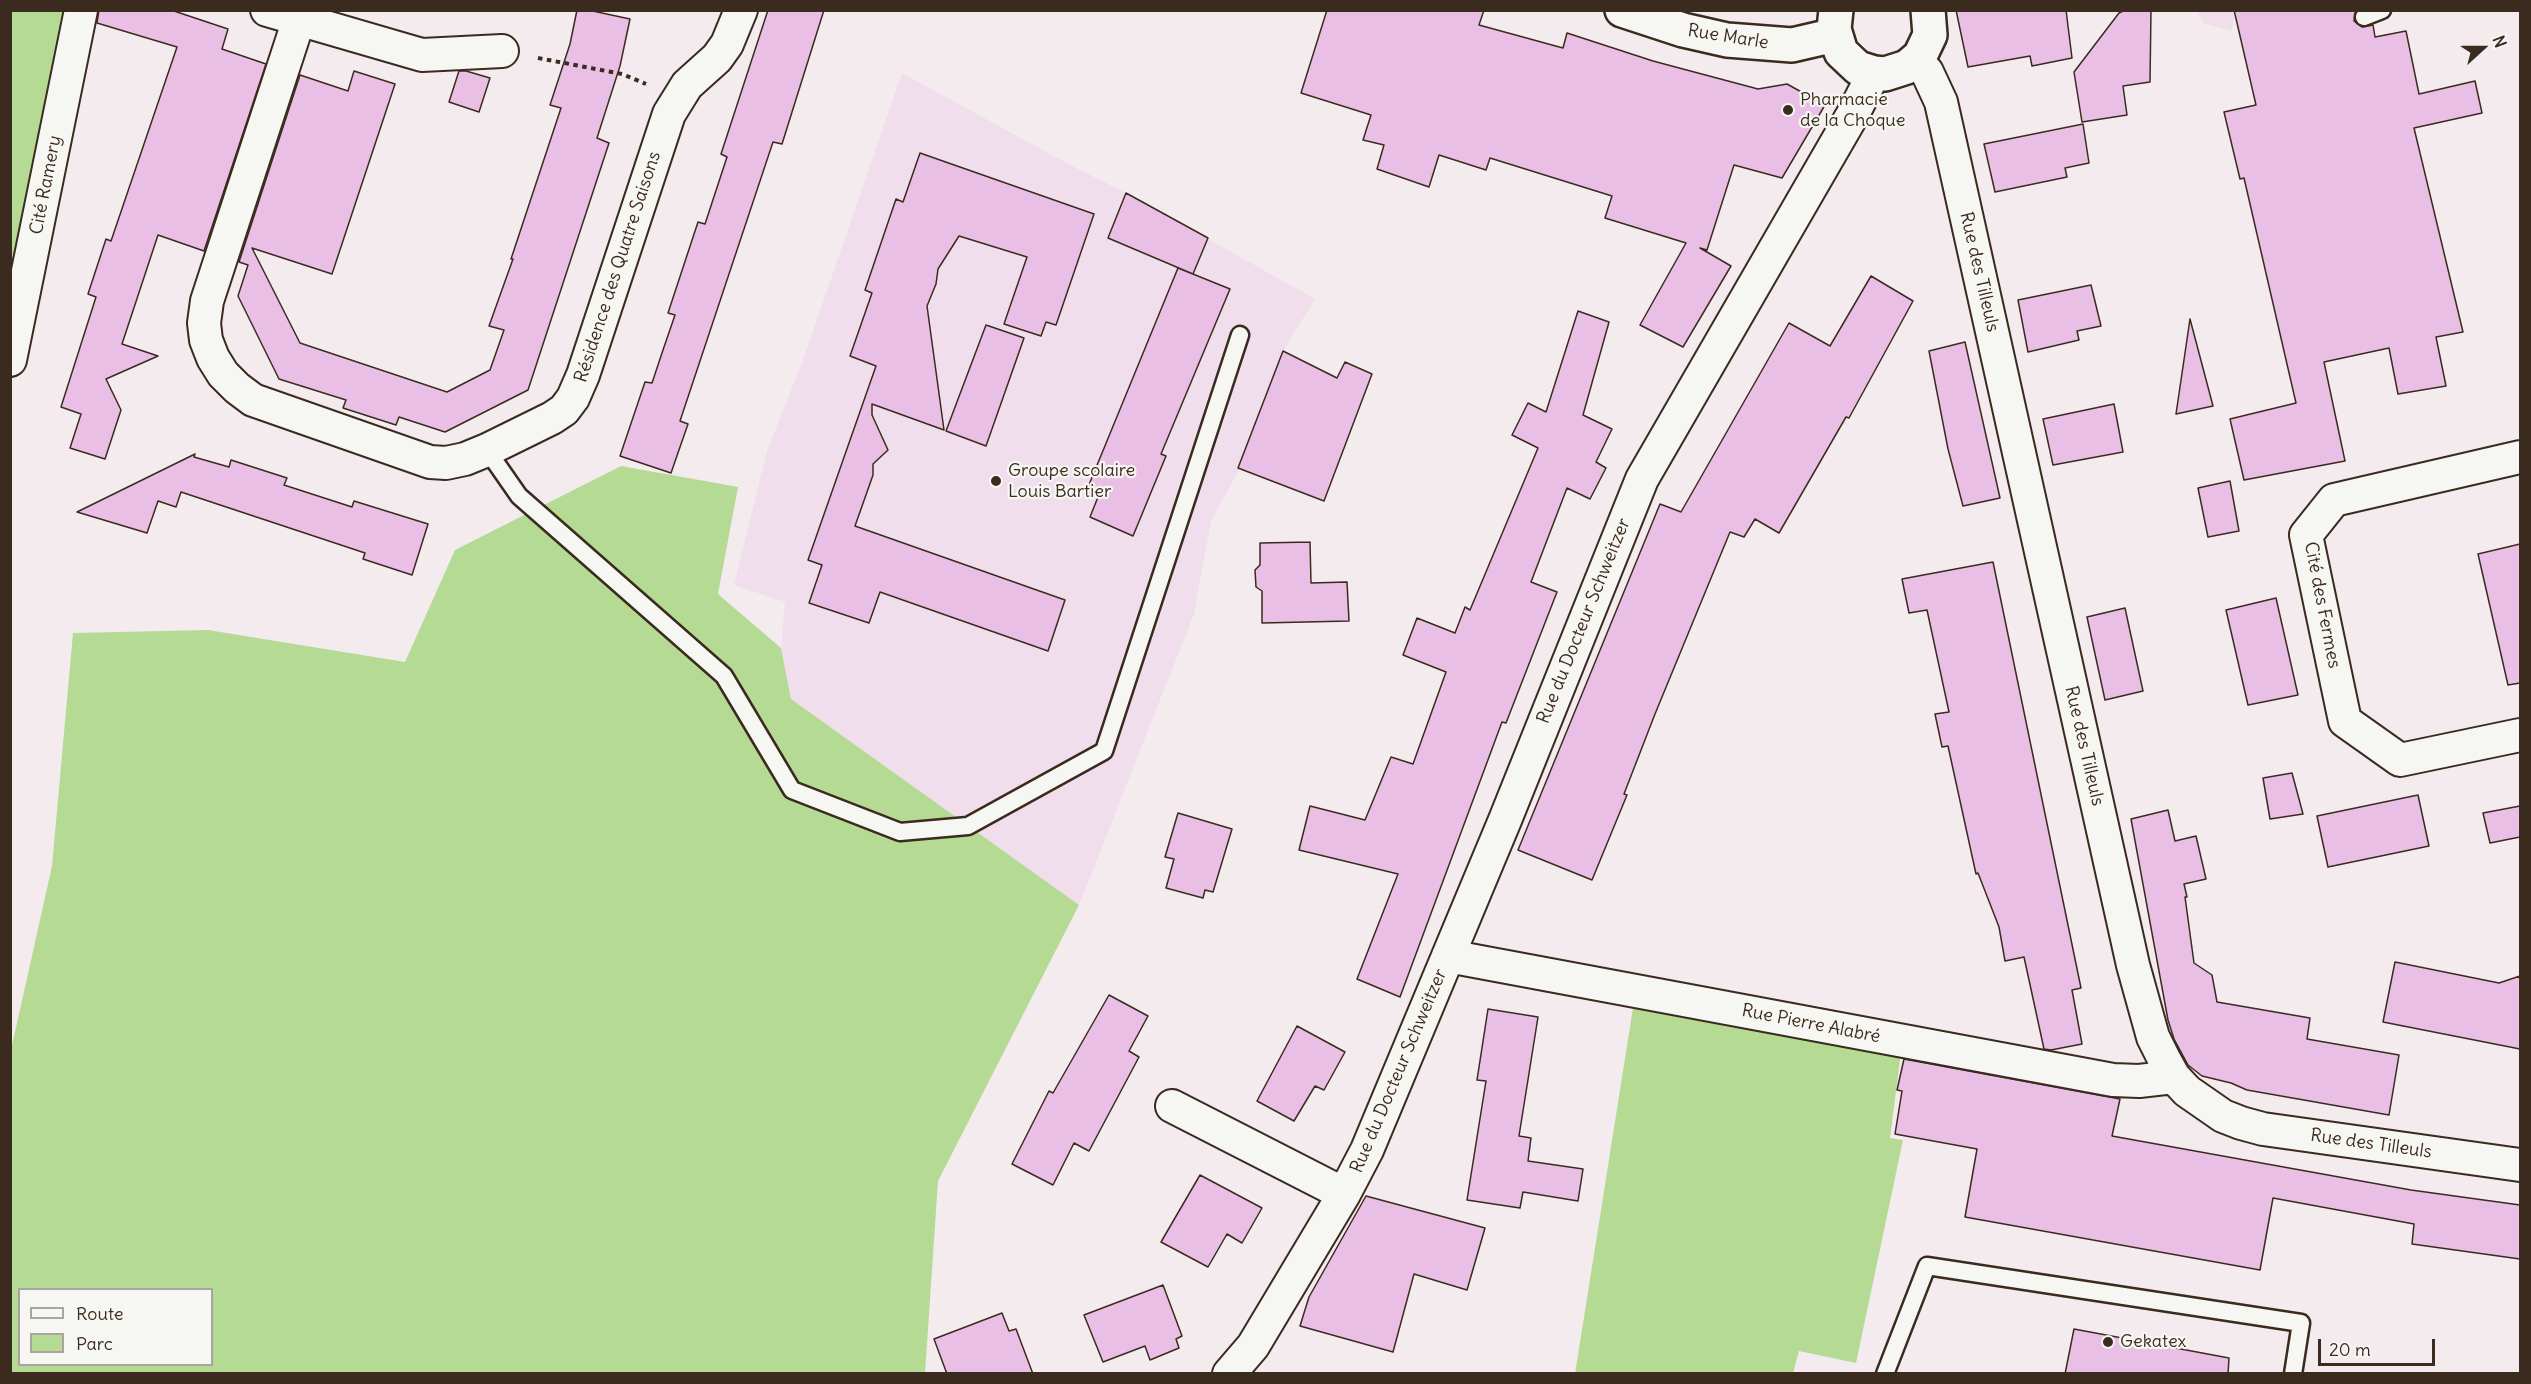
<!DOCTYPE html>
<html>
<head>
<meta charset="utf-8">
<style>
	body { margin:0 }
	#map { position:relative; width:2531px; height:1384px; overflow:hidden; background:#f4ebef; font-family:Delius,sans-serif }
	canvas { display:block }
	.frame { position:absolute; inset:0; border:12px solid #3b2a1e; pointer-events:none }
	.legend { position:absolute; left:18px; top:1288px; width:195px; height:78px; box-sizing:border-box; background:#f6f6f2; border:2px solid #aba49d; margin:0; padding:8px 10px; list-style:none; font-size:18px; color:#3b2a1e }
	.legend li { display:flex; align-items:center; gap:12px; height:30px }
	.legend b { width:30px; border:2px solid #aba49d }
	.north { position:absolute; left:2453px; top:18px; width:60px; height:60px; -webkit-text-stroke:4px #f6f6f2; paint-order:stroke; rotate:69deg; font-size:16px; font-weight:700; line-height:24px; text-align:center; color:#3b2a1e }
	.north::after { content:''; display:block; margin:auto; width:21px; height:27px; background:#3b2a1e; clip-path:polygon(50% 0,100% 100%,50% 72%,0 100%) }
	.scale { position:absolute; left:2318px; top:1339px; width:117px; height:27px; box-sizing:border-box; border:3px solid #3b2a1e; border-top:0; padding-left:8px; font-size:18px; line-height:21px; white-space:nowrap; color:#3b2a1e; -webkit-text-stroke:4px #f6f6f2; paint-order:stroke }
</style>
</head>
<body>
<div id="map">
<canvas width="2531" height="1384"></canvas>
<div class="frame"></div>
<ul class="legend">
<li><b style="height:8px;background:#f6f6f2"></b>Route</li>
<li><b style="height:16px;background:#b5da94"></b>Parc</li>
</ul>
<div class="north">N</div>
<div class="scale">20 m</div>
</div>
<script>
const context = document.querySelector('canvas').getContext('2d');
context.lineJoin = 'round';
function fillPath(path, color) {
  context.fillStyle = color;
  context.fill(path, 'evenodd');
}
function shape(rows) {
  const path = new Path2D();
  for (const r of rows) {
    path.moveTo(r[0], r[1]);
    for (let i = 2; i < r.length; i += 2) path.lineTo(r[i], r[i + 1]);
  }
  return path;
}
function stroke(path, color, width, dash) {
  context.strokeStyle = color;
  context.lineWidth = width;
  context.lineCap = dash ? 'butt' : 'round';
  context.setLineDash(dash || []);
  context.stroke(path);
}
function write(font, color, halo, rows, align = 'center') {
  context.font = font + ' Delius,sans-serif';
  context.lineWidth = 4.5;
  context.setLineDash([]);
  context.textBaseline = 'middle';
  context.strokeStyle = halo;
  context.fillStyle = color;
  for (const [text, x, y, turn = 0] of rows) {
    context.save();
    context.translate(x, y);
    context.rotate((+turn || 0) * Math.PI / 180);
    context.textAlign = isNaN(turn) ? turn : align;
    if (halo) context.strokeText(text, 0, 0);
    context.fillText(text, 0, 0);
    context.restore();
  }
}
fillPath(shape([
	[2197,11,2235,11,2232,31,2203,23],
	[902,73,1070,165,1126,193,1315,299,1283,351,1240,468,1211,521,1194,614,1079,905,791,699,781,648,785,602,734,585,767,451,803,360]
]), '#f1deec');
fillPath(shape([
	[11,11,70,11,11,301],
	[621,466,738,487,718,594,781,648,791,699,1079,905,938,1181,925,1373,11,1374,11,1050,52,866,73,633,208,630,405,662,455,550],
	[20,1290,212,1290,212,1364,20,1364],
	[1633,1008,1901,1052,1890,1138,1903,1140,1856,1363,1799,1351,1793,1373,1575,1374]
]), '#b5da94');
const building = shape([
	[99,10,171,10,228,29,222,49,266,64,204,251,158,235,122,344,158,356,106,379,121,410,105,459,70,448,81,414,61,407,96,297,88,294,106,239,111,241,177,47,97,23,99,10],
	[577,10,588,10,630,19,620,66,597,138,609,143,528,390,445,432,399,417,396,425,343,408,346,400,279,379,238,296,248,265,239,262,300,75,348,91,354,71,395,84,332,274,252,248,300,343,447,392,490,370,504,330,489,326,513,259,511,259,561,108,550,105,570,44,577,10],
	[768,10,824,10,782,144,773,142,680,421,688,424,671,473,620,456,645,382,652,383,663,350,675,315,668,313,698,222,705,224,727,157,721,154,768,10],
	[1327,10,1484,10,1479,25,1563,48,1567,33,1653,61,1758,89,1787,84,1825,105,1782,178,1734,165,1707,250,1700,248,1731,266,1683,347,1640,325,1686,243,1605,218,1612,196,1490,158,1486,170,1439,155,1429,187,1377,169,1384,145,1363,140,1371,115,1301,93,1327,10],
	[1956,10,2066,10,2072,58,2032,66,2030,56,1968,67,1956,10],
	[2125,10,2151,10,2150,82,2123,86,2127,115,2082,122,2074,72,2119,13,2125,10],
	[2234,10,2356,10,2354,21,2362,27,2373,25,2375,37,2406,31,2419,94,2475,81,2482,113,2414,128,2463,332,2436,337,2446,386,2398,394,2389,348,2324,362,2345,461,2244,480,2230,419,2296,403,2244,178,2240,179,2224,112,2256,105,2234,10],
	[459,71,466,71,490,78,479,112,449,102,459,71],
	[2083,124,2089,163,2065,168,2067,177,1995,192,1984,144,2083,124],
	[920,153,1094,214,1056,325,1046,322,1041,336,1004,324,1027,257,959,236,938,269,936,284,927,306,944,430,872,404,872,415,888,450,873,464,873,475,855,526,1065,600,1048,651,880,592,869,623,809,603,822,565,808,560,876,366,850,356,872,293,865,290,896,199,903,202,920,153],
	[1126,193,1208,238,1193,274,1108,238,1126,193],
	[1178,268,1230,289,1161,454,1166,456,1133,536,1090,517,1098,497,1086,492,1178,268],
	[1871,276,1913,301,1849,418,1846,417,1779,533,1755,519,1744,537,1730,532,1655,714,1624,794,1627,795,1592,880,1518,850,1660,504,1681,512,1789,323,1830,346,1871,276],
	[2091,285,2101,326,2077,331,2079,340,2028,352,2018,300,2091,285],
	[1578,311,1609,322,1583,415,1612,429,1596,462,1606,468,1590,499,1567,488,1531,582,1557,592,1506,723,1502,722,1400,997,1357,979,1398,874,1299,850,1310,806,1365,820,1391,757,1413,764,1446,672,1403,655,1417,618,1455,633,1465,607,1470,610,1538,448,1512,435,1528,403,1546,412,1578,311],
	[2190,319,2213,406,2176,414,2190,319],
	[986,325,1024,338,986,446,946,431,986,325],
	[1965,342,2000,498,1963,506,1948,449,1929,351,1965,342],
	[1283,351,1337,378,1345,362,1372,374,1324,501,1238,468,1283,351],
	[2114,404,2123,452,2053,465,2043,419,2114,404],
	[195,454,194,457,229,467,231,460,287,478,284,485,352,507,354,501,428,524,412,575,363,559,365,553,181,492,176,507,158,501,147,533,77,512,195,454],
	[2230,481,2239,531,2208,537,2198,488,2230,481],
	[1310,542,1311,583,1347,582,1349,621,1262,623,1262,591,1256,587,1255,570,1260,565,1260,543,1310,542],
	[2520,544,2520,683,2508,685,2478,554,2520,544],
	[1993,562,2081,988,2072,990,2082,1044,2051,1050,2044,1049,2024,957,2005,961,1999,927,1978,873,1976,874,1948,746,1942,747,1935,714,1949,712,1927,610,1909,613,1902,579,1993,562],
	[2276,598,2298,695,2248,705,2226,610,2276,598],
	[2125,608,2143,691,2105,700,2087,617,2125,608],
	[2292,773,2303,814,2270,819,2263,778,2292,773],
	[2418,795,2429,846,2328,867,2317,816,2418,795],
	[2520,806,2520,837,2490,843,2483,813,2520,806],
	[2168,810,2175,841,2196,836,2206,879,2184,884,2187,897,2185,897,2194,963,2212,975,2217,1002,2310,1018,2307,1039,2399,1055,2389,1115,2247,1090,2231,1083,2202,1076,2188,1065,2174,1039,2168,1020,2131,819,2168,810],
	[1178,813,1232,829,1213,892,1205,890,1203,898,1166,888,1174,859,1165,857,1178,813],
	[2395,962,2499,983,2520,976,2520,1049,2383,1022,2395,962],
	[1109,995,1148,1016,1129,1051,1139,1057,1089,1151,1074,1143,1053,1185,1012,1164,1049,1091,1053,1093,1109,995],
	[1488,1009,1538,1017,1519,1136,1531,1138,1528,1161,1583,1169,1578,1201,1523,1192,1520,1208,1467,1200,1486,1081,1477,1080,1488,1009],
	[1297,1026,1345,1052,1324,1090,1315,1086,1294,1121,1257,1101,1297,1026],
	[1904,1059,2120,1099,2112,1136,2411,1190,2520,1205,2520,1259,2412,1244,2414,1224,2273,1198,2260,1270,1965,1217,1977,1149,1895,1134,1902,1091,1897,1090,1904,1059],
	[1200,1175,1262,1208,1242,1243,1227,1234,1208,1267,1161,1242,1200,1175],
	[1366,1196,1485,1228,1467,1290,1414,1274,1393,1352,1300,1326,1309,1297,1366,1196],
	[1163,1285,1182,1336,1176,1339,1179,1348,1150,1360,1145,1346,1103,1362,1084,1315,1163,1285],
	[1002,1313,1009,1331,1016,1329,1033,1374,947,1374,934,1339,1002,1313],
	[2074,1329,2229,1358,2228,1374,2065,1374,2074,1329]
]);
fillPath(building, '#eabfe5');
stroke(building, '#3b2a1e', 1.5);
const service = shape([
	[2364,17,2382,10],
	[487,450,519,496,724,676,792,790,900,832,968,826,1104,751,1240,335],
	[1885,1374,1927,1266,2301,1323,2293,1374]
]);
const minor = shape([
	[267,10,422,55,502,51],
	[302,10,207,301,204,323,206,340,213,358,223,374,237,388,253,400,430,462,446,463,465,459,487,450,552,418,564,410,573,398,583,375,669,114,687,85,717,58,727,44,741,10],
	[1916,60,1927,72,1941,102,2133,965,2153,1037,2164,1059,2174,1077,2187,1091,2223,1116,2241,1123,2263,1129,2520,1165],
	[10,360,81,10],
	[2520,457,2334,500,2306,535,2345,721,2400,760,2520,735],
	[1448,956,2113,1080,2139,1081,2174,1077],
	[1172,1106,1344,1194],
	[1229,1374,1253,1346,1344,1194,1367,1150,1505,820,1642,479,1853,114,1874,73]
]);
const secondary = shape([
	[1622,10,1683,30,1727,40,1792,45,1835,35],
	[1836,10,1834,29,1841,52,1858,68,1874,73,1885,74,1907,67,1920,56,1930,35,1928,10]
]);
stroke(service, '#3b2a1e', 21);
stroke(minor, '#3b2a1e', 36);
stroke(secondary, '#3b2a1e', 38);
stroke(shape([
	[538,58,622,74,646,84]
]), '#3b2a1e', 4, [4.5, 4.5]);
stroke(service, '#f6f6f2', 16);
stroke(minor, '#f6f6f2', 32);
stroke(secondary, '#f6f6f2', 33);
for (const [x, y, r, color] of [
	[1788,110,6,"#3b2a1e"],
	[996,481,6,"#3b2a1e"],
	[2108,1342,6,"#3b2a1e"]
]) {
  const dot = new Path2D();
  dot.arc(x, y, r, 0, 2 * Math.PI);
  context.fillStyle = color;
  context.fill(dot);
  stroke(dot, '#f6f6f2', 2);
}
write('18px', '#3b2a1e', '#f6f6f2', [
	["Rue Marle",1728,37,9],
	["Cité Ramery",46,185,-79],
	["Résidence des Quatre Saisons",618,267,-72],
	["Rue des Tilleuls",1979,272,77],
	["Cité des Fermes",2322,605,79],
	["Rue du Docteur Schweitzer",1584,621,-68],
	["Rue des Tilleuls",2084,746,77],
	["Rue Pierre Alabré",1811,1024,11],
	["Rue du Docteur Schweitzer",1399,1071,-67],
	["Rue des Tilleuls",2371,1144,8]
]);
write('18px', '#3b2a1e', '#f6f6f2', [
	["Pharmacie",1800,100],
	["de la Choque",1800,121],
	["Groupe scolaire",1008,471],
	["Louis Bartier",1008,492],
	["Gekatex",2120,1342]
], 'left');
</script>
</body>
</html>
